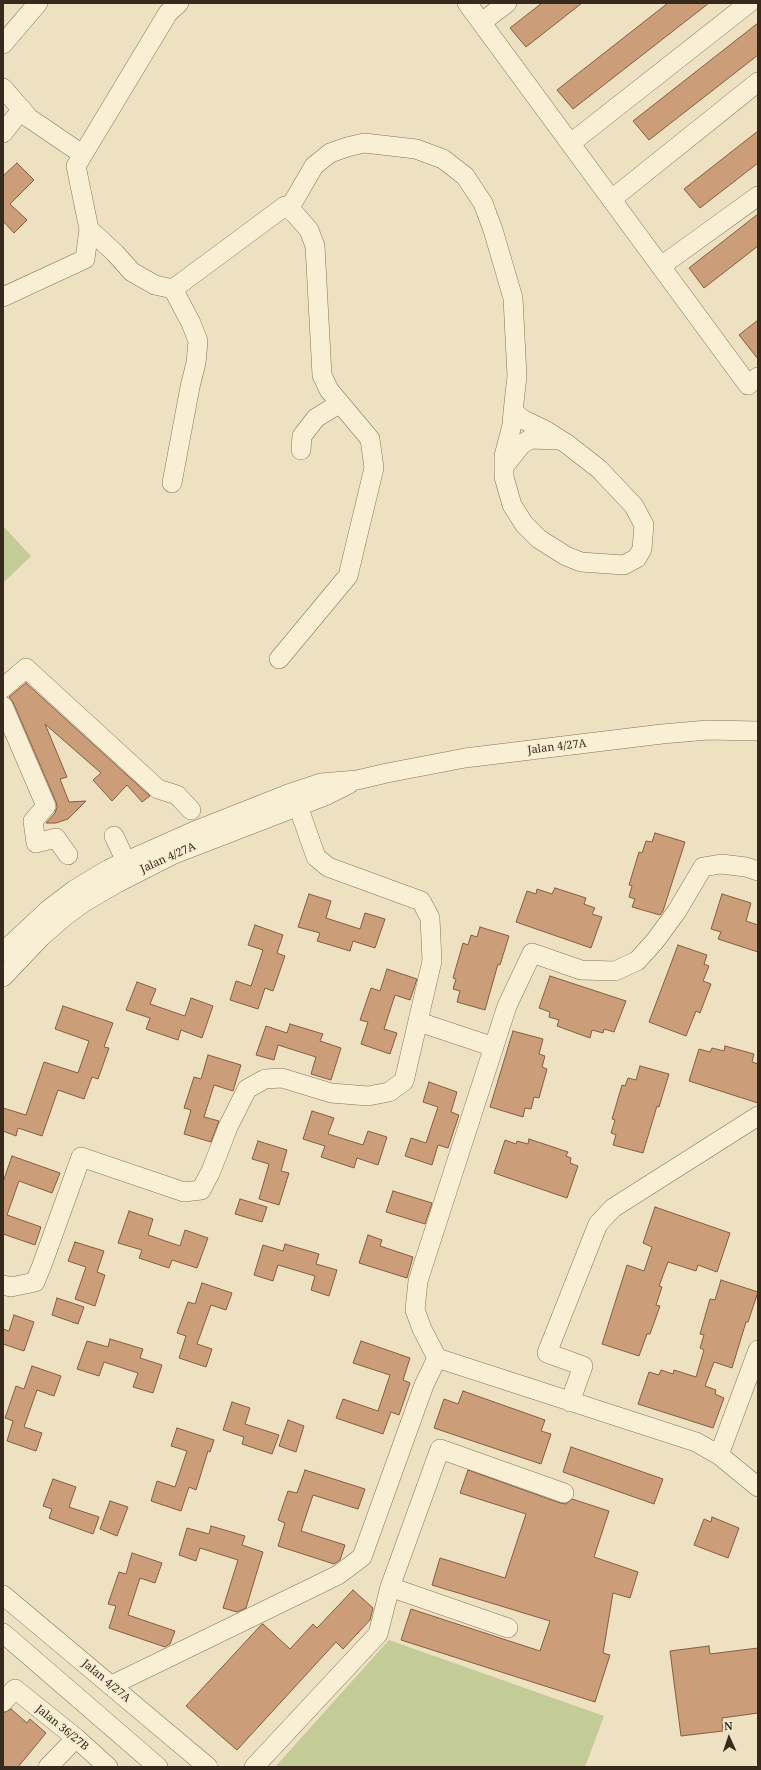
<!DOCTYPE html>
<html>
<head>
<meta charset="utf-8">
<style>
	body { margin:0 }
	#map { position:relative; width:761px; height:1770px; overflow:hidden; background:#ede1c2; font-family:"Noto Serif",serif }
	canvas { display:block }
	.frame { position:absolute; inset:0; border:4px solid #372a1d; pointer-events:none }
	.north { position:absolute; left:709px; top:1718px; width:40px; height:40px; -webkit-text-stroke:3px #f5ebd1; paint-order:stroke; rotate:357deg; font-size:11px; font-weight:700; line-height:16px; text-align:center; color:#372a1d }
	.north::after { content:''; display:block; margin:auto; width:14px; height:18px; background:#372a1d; clip-path:polygon(50% 0,100% 100%,50% 72%,0 100%) }
</style>
</head>
<body>
<div id="map">
<canvas width="761" height="1770"></canvas>
<div class="frame"></div>
<div class="north">N</div>
</div>
<script>
const context = document.querySelector('canvas').getContext('2d');
context.lineJoin = 'round';
function fillPath(path, color) {
  context.fillStyle = color;
  context.fill(path, 'evenodd');
}
function shape(rows) {
  const path = new Path2D();
  for (const r of rows) {
    path.moveTo(r[0], r[1]);
    for (let i = 2; i < r.length; i += 2) path.lineTo(r[i], r[i + 1]);
  }
  return path;
}
function stroke(path, color, width, dash) {
  context.strokeStyle = color;
  context.lineWidth = width;
  context.lineCap = dash ? 'butt' : 'round';
  context.setLineDash(dash || []);
  context.stroke(path);
}
function write(font, color, halo, rows, align = 'center') {
  context.font = font + ' "Noto Serif",serif';
  context.lineWidth = 3;
  context.setLineDash([]);
  context.textBaseline = 'middle';
  context.strokeStyle = halo;
  context.fillStyle = color;
  for (const [text, x, y, turn = 0] of rows) {
    context.save();
    context.translate(x, y);
    context.rotate((+turn || 0) * Math.PI / 180);
    context.textAlign = isNaN(turn) ? turn : align;
    if (halo) context.strokeText(text, 0, 0);
    context.fillText(text, 0, 0);
    context.restore();
  }
}
fillPath(shape([
	[3,526,31,556,3,583],
	[389,1640,604,1716,585,1767,275,1767]
]), '#c3cb96');
const building = shape([
	[542,3,582,3,526,47,510,28,542,3],
	[668,3,709,3,573,109,557,90,668,3],
	[758,23,758,55,649,140,633,121,758,23],
	[758,131,758,163,700,208,684,189,758,131],
	[17,163,34,180,10,204,27,220,14,233,3,221,3,176,17,163],
	[758,214,758,246,704,288,689,268,758,214],
	[758,320,758,359,739,335,758,320],
	[26,683,150,796,142,802,127,785,112,801,93,780,101,773,45,724,67,777,60,779,69,802,86,801,68,819,56,823,46,823,55,813,57,807,56,802,13,702,9,697,26,683],
	[655,833,685,842,663,911,660,915,632,907,635,899,629,897,632,886,629,885,639,852,642,853,646,841,652,842,655,833],
	[555,888,586,898,584,904,595,908,592,914,602,917,591,948,516,922,527,891,536,894,537,889,552,894,555,888],
	[309,894,331,901,326,918,360,929,365,913,385,919,375,948,353,941,350,951,317,941,320,933,298,927,309,894],
	[722,894,751,903,746,921,758,925,758,952,718,939,721,932,711,929,722,894],
	[255,925,283,935,277,953,285,956,273,991,265,988,258,1009,230,1000,236,981,251,986,263,950,248,945,255,925],
	[480,927,509,936,500,965,498,964,485,1010,457,1002,460,991,453,989,456,979,453,978,463,943,468,945,471,935,477,937,480,927],
	[678,945,707,955,704,964,709,966,703,981,711,984,700,1013,696,1011,686,1036,649,1022,678,945],
	[387,969,417,979,410,1000,395,995,384,1029,397,1033,390,1054,361,1044,368,1022,360,1020,371,988,380,991,387,969],
	[550,976,626,1001,614,1032,604,1029,603,1033,592,1030,590,1038,557,1026,559,1020,549,1017,550,1012,539,1008,550,976],
	[137,982,156,989,150,1004,185,1016,191,998,213,1006,202,1038,181,1030,178,1040,146,1029,150,1018,126,1010,137,982],
	[63,1006,113,1023,104,1047,109,1048,98,1079,92,1077,84,1099,58,1090,42,1136,18,1128,16,1136,3,1131,3,1108,26,1115,44,1062,78,1073,89,1041,55,1029,63,1006],
	[290,1024,323,1034,320,1041,341,1048,331,1080,311,1074,316,1057,278,1045,274,1060,256,1055,266,1026,287,1033,290,1024],
	[513,1031,543,1039,539,1054,545,1056,542,1067,547,1069,539,1098,534,1097,531,1109,525,1108,523,1117,490,1107,513,1031],
	[725,1046,754,1054,752,1062,758,1064,758,1103,689,1081,699,1049,710,1052,712,1048,724,1051,725,1046],
	[208,1055,241,1065,233,1091,214,1085,204,1117,219,1121,211,1142,184,1134,191,1110,184,1108,194,1077,201,1079,208,1055],
	[640,1066,669,1074,659,1107,657,1106,643,1153,613,1145,616,1135,611,1133,615,1120,612,1119,622,1085,625,1086,628,1078,636,1080,640,1066],
	[429,1082,457,1092,451,1112,459,1115,448,1148,438,1145,432,1165,405,1156,411,1138,426,1143,438,1107,423,1102,429,1082],
	[312,1111,334,1118,328,1134,363,1145,368,1131,387,1137,378,1165,357,1158,354,1168,321,1157,325,1146,303,1139,312,1111],
	[529,1139,568,1152,566,1156,571,1158,570,1163,578,1166,567,1198,494,1173,505,1140,516,1144,517,1141,528,1144,529,1139],
	[258,1141,287,1150,281,1171,289,1173,279,1205,259,1199,269,1164,252,1159,258,1141],
	[12,1156,60,1173,52,1193,19,1181,7,1215,41,1227,35,1245,3,1234,3,1182,12,1156],
	[393,1191,432,1203,425,1224,386,1212,393,1191],
	[240,1199,267,1207,262,1222,235,1214,240,1199],
	[655,1207,730,1233,717,1272,698,1265,696,1271,668,1262,659,1286,662,1287,656,1305,660,1306,650,1334,647,1334,639,1356,602,1344,627,1265,644,1271,652,1247,643,1243,655,1207],
	[129,1211,153,1219,148,1235,180,1246,185,1230,208,1238,197,1268,172,1260,169,1268,139,1258,142,1250,118,1243,129,1211],
	[368,1235,382,1240,380,1246,413,1257,407,1278,359,1263,368,1235],
	[75,1242,104,1251,97,1272,105,1275,95,1306,75,1299,86,1267,68,1261,75,1242],
	[285,1244,319,1254,316,1264,337,1270,329,1296,311,1290,315,1276,278,1265,273,1281,254,1275,263,1245,283,1251,285,1244],
	[721,1280,758,1292,748,1322,746,1322,732,1368,714,1362,705,1386,716,1390,715,1394,724,1398,713,1428,638,1404,649,1372,659,1375,661,1370,673,1374,674,1370,696,1377,704,1350,700,1348,704,1335,700,1334,710,1299,715,1300,721,1280],
	[202,1283,232,1293,226,1310,211,1305,197,1344,212,1349,206,1367,179,1358,186,1336,177,1333,188,1302,195,1304,202,1283],
	[57,1298,84,1307,78,1324,52,1315,57,1298],
	[14,1315,34,1322,24,1351,3,1344,3,1329,9,1331,14,1315],
	[110,1339,143,1349,140,1358,162,1365,153,1393,133,1387,138,1373,104,1362,99,1376,77,1369,87,1341,108,1347,110,1339],
	[361,1341,410,1358,403,1380,410,1383,399,1415,391,1412,383,1434,336,1418,343,1399,378,1411,390,1375,353,1363,361,1341],
	[32,1366,61,1376,54,1396,37,1390,24,1427,42,1433,36,1451,7,1441,13,1421,5,1418,16,1386,24,1389,32,1366],
	[463,1391,545,1420,541,1431,551,1434,541,1464,434,1428,444,1399,458,1404,463,1391],
	[232,1402,250,1408,245,1424,279,1435,272,1454,242,1444,244,1437,223,1430,232,1402],
	[288,1420,304,1426,296,1452,279,1446,288,1420],
	[177,1428,214,1440,210,1452,208,1451,196,1490,189,1487,181,1511,151,1501,157,1481,175,1487,187,1451,171,1446,177,1428],
	[571,1447,663,1479,654,1504,563,1472,571,1447],
	[305,1470,365,1489,358,1509,313,1495,301,1531,345,1545,340,1560,334,1564,278,1546,285,1523,278,1520,288,1491,297,1493,305,1470],
	[468,1470,560,1503,566,1504,572,1499,609,1511,594,1557,638,1572,630,1598,613,1593,603,1653,610,1655,595,1702,401,1640,411,1609,540,1651,550,1621,432,1585,440,1558,505,1578,526,1514,460,1493,468,1470],
	[53,1479,76,1487,69,1507,99,1517,93,1534,49,1518,52,1509,43,1506,53,1479],
	[110,1501,128,1507,117,1536,100,1529,110,1501],
	[712,1517,739,1528,728,1558,694,1545,704,1519,711,1522,712,1517],
	[211,1526,245,1536,242,1545,263,1552,246,1608,237,1612,223,1608,238,1560,200,1548,196,1561,179,1555,187,1528,209,1534,211,1526],
	[132,1553,162,1563,155,1583,140,1578,128,1615,175,1631,170,1644,165,1647,109,1628,116,1606,108,1604,119,1572,126,1574,132,1553],
	[353,1590,373,1608,370,1620,343,1649,336,1642,237,1750,186,1706,262,1624,263,1624,290,1649,313,1624,317,1628,353,1590],
	[709,1646,710,1654,758,1648,758,1713,722,1718,723,1731,681,1736,670,1651,709,1646],
	[11,1709,27,1723,30,1719,46,1733,18,1767,3,1767,3,1713,11,1709]
]);
fillPath(building, '#cb9d78');
stroke(building, '#855d40', 1);
const minor = shape([
	[467,3,748,385,758,377],
	[482,22,507,3],
	[3,44,38,3],
	[3,88,29,118,82,154],
	[3,133,22,109],
	[571,143,749,3],
	[612,199,758,82],
	[289,209,314,166,330,153,347,147,364,143,416,149,443,159,465,176,483,203,493,230,513,298,517,376,513,412,512,425,504,456,504,477,512,505,524,524,539,539,566,556,581,562,624,565,637,558,642,549,644,525,634,506,599,469,567,444,545,430,524,420,513,412],
	[89,229,115,253,132,272,155,285,173,289,285,206,295,214,309,230,315,246,322,375,329,390,370,439,374,468,348,576,279,659],
	[661,266,758,196],
	[3,297,85,259,89,229,76,166,168,13,179,3],
	[301,450,302,436,316,418,334,407,338,401],
	[506,464,521,445,530,439,559,440],
	[172,483,190,387,196,363,198,341,191,323,173,289],
	[3,688,26,668,158,789,177,795,191,810],
	[3,706,46,806,33,821,36,843,56,838,68,855],
	[114,836,131,872],
	[758,871,746,867,721,864,703,867,677,911,655,941,637,961,615,971,581,970,532,953,507,1006,418,1281,415,1310,422,1329,437,1358,696,1442,719,1455,758,1487],
	[3,952,48,910,74,890,109,869,197,830,288,794,321,783,357,780,387,773,465,758,662,734,708,730,758,731],
	[3,977,41,937,64,917,83,903,117,883,172,855,325,796,349,784],
	[419,1022,494,1047],
	[3,1285,11,1287,35,1282,42,1265,81,1157,184,1192,201,1190,211,1171,228,1127,247,1089,265,1079,282,1078,331,1093,368,1096,389,1092,404,1081,432,961,430,918,421,901,328,867,316,857,298,806],
	[570,1402,583,1366,547,1353,598,1224,613,1208,758,1116],
	[719,1455,758,1350],
	[390,1587,440,1449,564,1493],
	[3,1595,208,1767],
	[3,1633,158,1767],
	[112,1685,338,1575,362,1557,424,1385,437,1358],
	[3,1702,15,1689,76,1738,108,1767],
	[48,1767,76,1738],
	[254,1767,378,1634,390,1587,508,1628]
]);
stroke(minor, '#877359', 20);
stroke(minor, '#f8efd5', 19);
write('11px', '#372a1d', '#f5ebd1', [
	["Jalan 4/27A",557,747,-7],
	["Jalan 4/27A",168,858,-24],
	["Jalan 4/27A",106,1681,40],
	["Jalan 36/27B",62,1728,39]
]);
</script>
</body>
</html>
